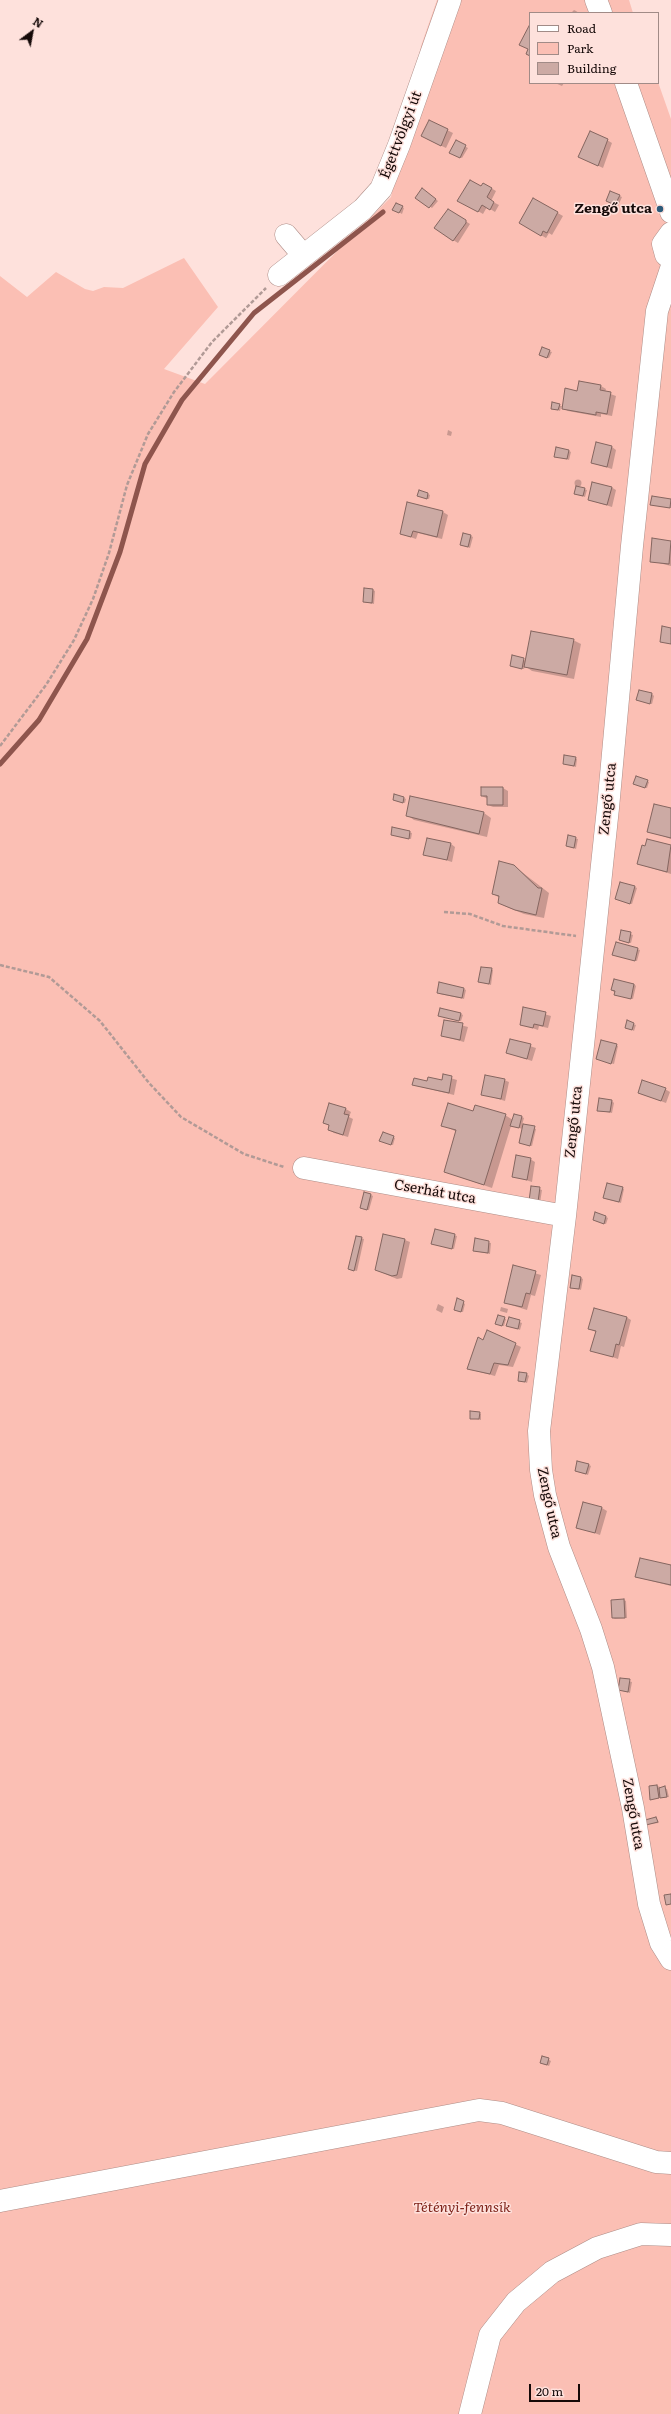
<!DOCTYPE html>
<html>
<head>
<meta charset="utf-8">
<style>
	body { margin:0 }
	#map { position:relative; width:671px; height:2414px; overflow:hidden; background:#fee1dc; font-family:Literata,serif }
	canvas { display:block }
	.legend { position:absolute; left:529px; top:12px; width:130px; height:72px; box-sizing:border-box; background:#fee1dc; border:1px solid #a18b87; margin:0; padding:5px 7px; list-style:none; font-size:12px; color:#150908 }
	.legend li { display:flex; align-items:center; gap:8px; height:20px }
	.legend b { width:20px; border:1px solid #a18b87 }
	.north { position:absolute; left:12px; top:12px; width:40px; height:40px; -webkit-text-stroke:3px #fee1dc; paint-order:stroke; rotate:32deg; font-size:11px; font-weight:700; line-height:16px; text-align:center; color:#150908 }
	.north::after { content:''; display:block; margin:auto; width:14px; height:18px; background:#150908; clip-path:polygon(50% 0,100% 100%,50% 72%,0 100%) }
	.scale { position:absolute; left:529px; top:2384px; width:51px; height:18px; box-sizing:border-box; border:2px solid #150908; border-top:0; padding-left:5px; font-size:12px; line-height:14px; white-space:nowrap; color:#150908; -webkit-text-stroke:3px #fee1dc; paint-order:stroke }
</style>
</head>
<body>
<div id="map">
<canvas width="671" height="2414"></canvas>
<ul class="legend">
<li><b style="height:5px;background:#fff"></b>Road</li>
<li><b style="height:11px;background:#fbbfb4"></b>Park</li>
<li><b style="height:11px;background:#ccaaa4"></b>Building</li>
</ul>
<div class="north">N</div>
<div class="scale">20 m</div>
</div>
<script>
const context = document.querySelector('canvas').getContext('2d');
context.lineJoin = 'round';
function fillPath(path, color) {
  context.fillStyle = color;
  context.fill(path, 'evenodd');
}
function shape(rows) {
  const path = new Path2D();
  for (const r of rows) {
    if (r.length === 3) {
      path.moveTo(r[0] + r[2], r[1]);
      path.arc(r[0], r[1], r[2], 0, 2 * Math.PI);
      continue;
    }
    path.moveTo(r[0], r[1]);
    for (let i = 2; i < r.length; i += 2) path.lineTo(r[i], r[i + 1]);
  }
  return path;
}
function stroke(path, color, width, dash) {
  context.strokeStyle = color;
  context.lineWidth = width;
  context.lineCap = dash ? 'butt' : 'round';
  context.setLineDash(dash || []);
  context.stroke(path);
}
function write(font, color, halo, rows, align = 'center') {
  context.font = font + ' Literata,serif';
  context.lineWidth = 3;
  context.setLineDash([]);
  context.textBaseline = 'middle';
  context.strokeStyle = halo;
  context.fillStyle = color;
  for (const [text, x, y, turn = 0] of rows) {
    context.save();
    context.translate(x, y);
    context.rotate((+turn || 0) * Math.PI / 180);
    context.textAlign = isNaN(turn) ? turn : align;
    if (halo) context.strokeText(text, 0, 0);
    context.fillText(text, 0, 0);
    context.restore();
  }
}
fillPath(shape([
	[437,0,629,0,633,13,530,13,530,83,658,82,671,119,671,2414,0,2414,0,276,27,297,56,272,85,289,93,291,104,287,123,288,184,258,218,307,164,369,205,384,391,197,421,46]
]), '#fbbfb4');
fillPath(shape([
	[574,10,576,11,579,13,571,13],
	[555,83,564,83,562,86],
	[429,121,453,133,446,148,427,139],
	[607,140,612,143,603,168,584,159],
	[456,142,468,148,462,158,451,152],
	[484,184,496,191,491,201,499,205,495,212,487,207,483,214,459,200,482,188],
	[425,191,438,201,432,208,417,197],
	[611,192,622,197,618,206,607,200],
	[533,199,563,216,552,235,549,233,546,238,520,223],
	[397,204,404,208,402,214,394,209],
	[448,210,470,224,458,243,453,240],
	[549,351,552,352,549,358,542,356],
	[580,382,601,386,606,389,605,392,616,396,612,416,601,414,601,417,568,411,561,407,560,411,554,409,559,405,563,407,578,392],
	[448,430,452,432,451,436,447,435],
	[612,447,616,450,612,469,592,463],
	[569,451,571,452,569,460,555,456],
	[578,483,3.5],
	[577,487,587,490,585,497,578,495],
	[611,487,616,490,612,507,589,500],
	[428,494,430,495,429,499,421,497],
	[652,497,671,500,671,508,651,505],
	[443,512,448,515,442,539,418,533,416,539,401,534],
	[471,536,473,537,470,548,461,545],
	[653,539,671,542,671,566,651,561],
	[373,590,375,591,374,604,364,602],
	[573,640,581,644,574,679,532,671,525,666,524,669,511,666],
	[652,694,654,696,652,704,637,700],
	[575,758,577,759,576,767,564,764],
	[647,781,649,782,647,788,637,785],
	[503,788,508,791,508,807,493,807,488,805,488,799,482,796],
	[411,797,484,813,491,818,487,837,414,820,407,815],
	[404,798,406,799,405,803,394,800],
	[671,809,671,839,649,831],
	[393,828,412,833,411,839,394,835],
	[569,837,578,839,576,849,567,846],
	[648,840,671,846,671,874,638,864],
	[451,844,455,847,452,862,425,854],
	[514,866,549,893,544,918,524,914,507,907,499,903,500,898,493,894],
	[635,887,637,888,632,904,618,900],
	[622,931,633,935,631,943,622,941],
	[616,944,640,950,637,961,616,956],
	[491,969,493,970,491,985,480,982],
	[634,984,636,986,633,999,617,995,612,990],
	[464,989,466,990,464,999,440,994],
	[524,1008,551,1016,548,1028,539,1026,538,1030,521,1024],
	[461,1014,463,1015,461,1021,441,1016],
	[445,1021,468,1027,464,1042,442,1036],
	[628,1022,636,1025,634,1031,628,1028],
	[511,1040,536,1048,532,1061,507,1053],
	[616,1045,618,1046,614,1064,597,1059],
	[444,1076,457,1080,454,1095,413,1085,443,1081],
	[504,1080,509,1082,505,1101,482,1094],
	[665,1089,670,1092,666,1103,639,1093],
	[612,1101,614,1103,612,1113,600,1111],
	[346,1109,351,1112,349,1117,353,1119,348,1137,334,1133,329,1130,330,1126,324,1123],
	[474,1112,505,1115,513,1120,514,1115,522,1117,524,1118,522,1125,536,1129,532,1146,520,1143,523,1129,511,1126,492,1188,445,1172,457,1132,442,1125],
	[393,1137,395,1138,393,1145,383,1142],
	[530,1159,535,1162,532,1182,513,1176],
	[532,1187,542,1190,540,1203,532,1202],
	[622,1188,624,1189,621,1203,606,1199],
	[371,1195,373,1196,369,1210,363,1209],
	[606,1217,608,1218,606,1224,596,1221],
	[436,1230,457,1236,454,1249,432,1244],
	[356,1237,364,1239,357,1271,351,1270],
	[405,1240,410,1242,402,1278,397,1279,376,1270],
	[475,1240,491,1243,490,1254,474,1251],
	[514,1267,541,1275,535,1296,531,1295,527,1310,505,1303],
	[581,1278,583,1279,581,1290,573,1288],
	[458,1299,465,1304,463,1312,457,1311],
	[438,1304,444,1307,442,1313,436,1310],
	[501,1307,508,1309,507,1313,500,1311],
	[626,1317,631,1320,624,1347,621,1346,618,1359,592,1350,596,1332,589,1329],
	[504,1318,506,1319,504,1326,499,1325],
	[509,1318,522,1323,520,1330,510,1326],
	[488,1331,521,1347,513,1367,499,1365,495,1376,468,1369],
	[527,1374,529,1376,527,1383,519,1380],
	[479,1413,481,1414,481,1420,471,1418],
	[589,1465,591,1466,588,1475,578,1472],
	[602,1508,607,1511,600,1535,577,1527],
	[671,1566,671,1586,636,1577],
	[624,1600,626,1601,627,1618,615,1619,613,1618],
	[621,1679,632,1682,630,1693,619,1690],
	[657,1786,667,1789,669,1797,651,1799],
	[656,1818,659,1823,647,1824],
	[543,2057,551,2061,549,2066,543,2064]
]), '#0003');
stroke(shape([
	[0,764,39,720,87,639,120,552,145,464,182,400,254,313,383,212]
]), '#8e554d', 5);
const building = shape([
	[530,24,530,56,526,54,528,49,519,45,530,24],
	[429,120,448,129,441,146,421,136,429,120],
	[590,131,608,139,598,166,578,157,590,131],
	[456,140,466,145,460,158,449,153,456,140],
	[470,180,481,186,483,183,492,188,487,197,494,202,490,210,482,205,478,212,457,201,470,180],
	[422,188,436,199,429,208,415,198,422,188],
	[610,191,620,195,615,205,606,201,610,191],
	[533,198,558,212,547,233,543,231,541,236,519,223,533,198],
	[396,203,403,206,399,213,392,210,396,203],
	[448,209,466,220,466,223,453,241,434,228,448,209],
	[542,347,550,350,547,358,539,355,542,347],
	[579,381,601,385,600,390,611,392,607,414,596,412,596,415,562,409,565,388,577,391,579,381],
	[552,402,560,404,558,410,551,409,552,402],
	[596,442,612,446,607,467,591,463,596,442],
	[556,447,569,450,567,459,554,457,556,447],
	[592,482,612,487,607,505,588,500,592,482],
	[576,486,585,488,583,496,574,494,576,486],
	[419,490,428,493,427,499,417,496,419,490],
	[652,496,671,499,670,508,650,505,652,496],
	[407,502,443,511,437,537,413,531,411,537,400,534,407,502],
	[463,533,471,535,468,547,460,545,463,533],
	[652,538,671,541,669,564,650,562,652,538],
	[364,588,373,589,372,603,363,602,364,588],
	[662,626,671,628,671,644,660,642,662,626],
	[531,631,574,639,567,675,524,667,531,631],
	[512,655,524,658,522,669,510,666,512,655],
	[639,690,652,693,650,704,636,700,639,690],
	[564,755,576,757,574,766,563,764,564,755],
	[636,776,648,780,645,788,633,784,636,776],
	[481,787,503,787,503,805,487,805,487,796,481,796,481,787],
	[394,794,404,797,403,803,393,800,394,794],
	[410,796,484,812,479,834,406,816,410,796],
	[654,804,671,808,671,838,647,832,654,804],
	[392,827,410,831,409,839,391,835,392,827],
	[568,835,576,837,574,848,566,846,568,835],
	[427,838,451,843,447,860,423,855,427,838],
	[647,839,671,845,667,872,637,864,642,845,645,846,647,839],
	[499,861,514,865,538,888,542,888,536,915,515,910,498,903,499,896,492,894,499,861],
	[620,882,635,886,630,904,615,899,620,882],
	[621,930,631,932,629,943,619,940,621,930],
	[616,942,638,948,635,961,612,955,616,942],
	[481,967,492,968,489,984,478,982,481,967],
	[614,979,634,984,631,999,614,995,615,991,611,990,614,979],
	[439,982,464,988,462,998,437,993,439,982],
	[523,1007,546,1012,543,1026,534,1024,533,1028,520,1025,523,1007],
	[440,1008,461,1013,459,1021,438,1016,440,1008],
	[444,1020,463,1023,460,1040,441,1036,444,1020],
	[627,1020,634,1023,632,1030,625,1028,627,1020],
	[510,1039,531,1044,527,1059,506,1053,510,1039],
	[601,1040,617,1044,611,1064,596,1059,601,1040],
	[443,1074,452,1076,449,1093,412,1085,414,1078,427,1081,428,1077,442,1080,443,1074],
	[485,1075,505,1079,501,1099,481,1095,485,1075],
	[642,1080,666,1088,661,1101,638,1093,642,1080],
	[599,1098,612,1100,610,1112,597,1111,599,1098],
	[329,1103,346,1108,344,1114,349,1115,343,1135,328,1130,329,1125,323,1123,329,1103],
	[448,1103,473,1111,475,1105,506,1114,484,1185,444,1172,456,1130,441,1126,448,1103],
	[514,1114,522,1116,519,1128,510,1126,514,1114],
	[523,1124,535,1126,530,1146,519,1143,523,1124],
	[383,1132,394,1136,391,1145,379,1141,383,1132],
	[516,1155,531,1158,527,1180,512,1177,516,1155],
	[607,1183,623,1187,619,1202,603,1198,607,1183],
	[531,1186,540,1187,538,1202,529,1201,531,1186],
	[364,1192,371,1194,367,1210,360,1208,364,1192],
	[595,1212,606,1216,604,1224,593,1220,595,1212],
	[435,1229,455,1234,452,1249,431,1244,435,1229],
	[383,1234,405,1239,397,1275,392,1276,375,1270,383,1234],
	[356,1236,362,1237,354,1271,348,1269,356,1236],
	[475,1238,489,1241,488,1253,473,1251,475,1238],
	[513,1265,536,1271,530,1294,526,1293,522,1307,504,1303,513,1265],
	[572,1275,581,1277,579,1289,570,1288,572,1275],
	[457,1298,464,1301,461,1312,454,1310,457,1298],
	[594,1308,627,1317,619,1345,616,1344,613,1357,590,1351,596,1331,588,1329,594,1308],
	[498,1315,505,1317,502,1326,495,1324,498,1315],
	[509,1317,520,1320,518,1329,506,1326,509,1317],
	[487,1330,516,1343,508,1365,494,1363,490,1374,467,1369,478,1337,483,1340,487,1330],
	[519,1372,527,1373,525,1382,518,1381,519,1372],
	[470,1411,480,1412,479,1419,470,1419,470,1411],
	[577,1461,589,1464,586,1474,575,1471,577,1461],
	[583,1502,602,1507,595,1533,576,1528,583,1502],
	[640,1558,671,1565,671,1585,635,1577,640,1558],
	[624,1599,625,1618,612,1618,611,1600,624,1599],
	[620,1678,630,1679,628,1692,618,1690,620,1678],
	[657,1785,659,1798,650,1800,649,1786,657,1785],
	[665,1786,667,1797,660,1798,659,1788,665,1786],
	[656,1817,658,1822,646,1825,645,1820,656,1817],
	[671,1894,671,1904,666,1905,664,1895,671,1894],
	[542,2056,549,2058,547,2065,540,2063,542,2056]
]);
fillPath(building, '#ccaaa4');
stroke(building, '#856660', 1);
const minor = shape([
	[596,0,601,13],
	[626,83,671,212],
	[671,233,663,244,666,255,671,259],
	[286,235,303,255],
	[671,269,657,311,632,546,608,808,565,1216,539,1431,541,1470,545,1495,559,1547,591,1629,603,1667,633,1808,649,1904,661,1943,671,1959],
	[279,275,363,209,381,189,399,145,450,0],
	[304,1168,565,1216],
	[0,2201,479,2110,502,2113,656,2162,671,2163],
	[470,2414,490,2335,516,2302,552,2272,597,2248,641,2234,671,2235]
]);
stroke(minor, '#ae8d87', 23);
stroke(shape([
	[0,746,46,685,74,640,93,599,109,553,127,485,148,434,174,392,212,342,266,288],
	[444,912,470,914,503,926,576,936],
	[0,965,49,977,100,1021,149,1083,181,1117,244,1154,284,1167]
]), '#b19a96', 2.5, [4, 2]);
stroke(minor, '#fff', 22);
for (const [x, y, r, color] of [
	[660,209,4,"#2c5b7a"]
]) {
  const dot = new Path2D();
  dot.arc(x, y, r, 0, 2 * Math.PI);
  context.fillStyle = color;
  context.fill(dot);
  stroke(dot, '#fee1dc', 1.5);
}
write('14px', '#150908', '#fee1dc', [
	["Égettvölgyi út",401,135,-69],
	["Zengő utca",608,799,-84],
	["Zengő utca",574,1122,-84],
	["Cserhát utca",435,1192,10],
	["Zengő utca",549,1503,78],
	["Zengő utca",633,1814,80]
]);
write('bold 14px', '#150908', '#fee1dc', [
	["Zengő utca",652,209]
], 'right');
write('italic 14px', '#7e231a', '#fee1dc', [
	["Tétényi-fennsík",462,2208]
]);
</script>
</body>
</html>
